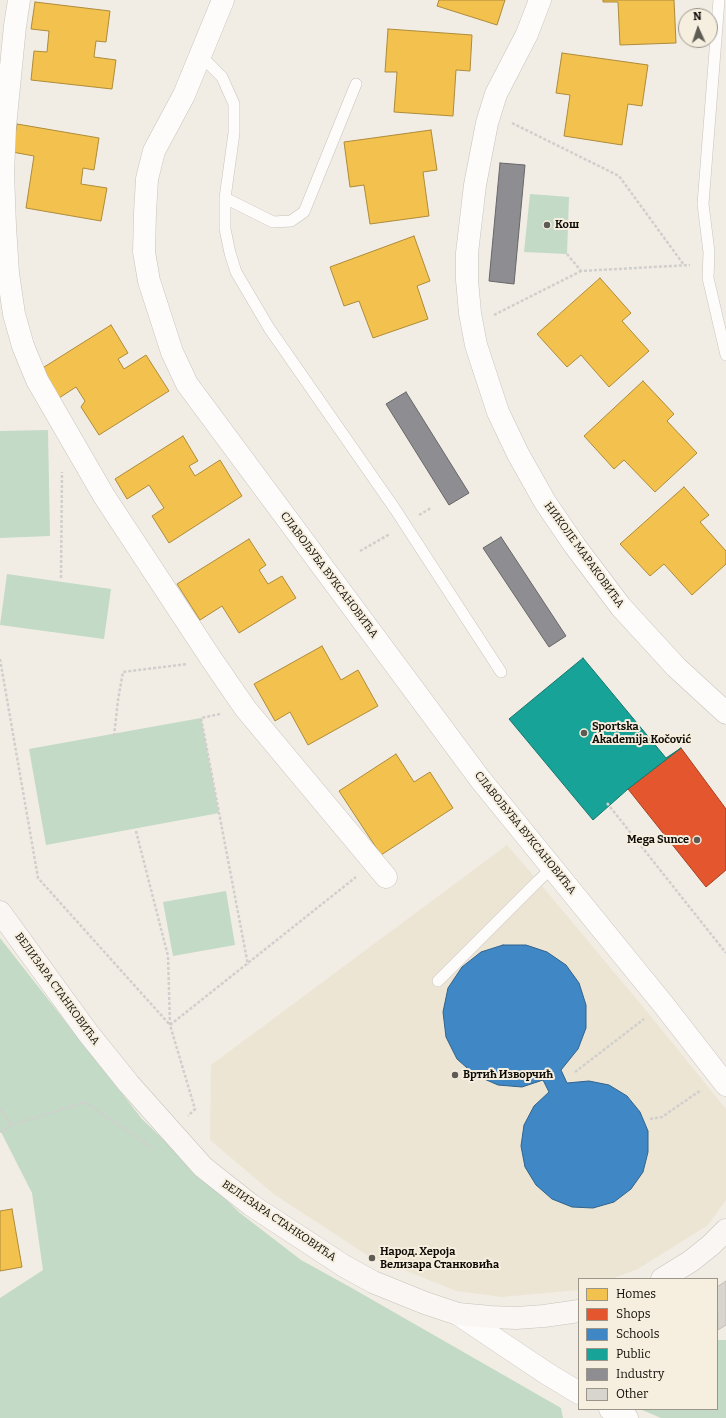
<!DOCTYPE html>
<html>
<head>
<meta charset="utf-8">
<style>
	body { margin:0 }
	#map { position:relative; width:726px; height:1418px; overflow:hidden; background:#f1ede4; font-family:Bitter,serif }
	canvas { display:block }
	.legend { position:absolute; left:578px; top:1278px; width:140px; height:132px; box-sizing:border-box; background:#f6efdf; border:1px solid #9a9489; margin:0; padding:5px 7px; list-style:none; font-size:12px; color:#0f0c07 }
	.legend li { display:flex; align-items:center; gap:8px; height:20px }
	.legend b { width:20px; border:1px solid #9a9489 }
	.north { position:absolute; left:678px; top:8px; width:40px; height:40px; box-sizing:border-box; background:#f6efdf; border:1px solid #9a9489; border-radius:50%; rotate:357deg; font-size:11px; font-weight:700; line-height:16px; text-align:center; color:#0f0c07 }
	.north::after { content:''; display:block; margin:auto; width:14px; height:18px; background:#5e5b54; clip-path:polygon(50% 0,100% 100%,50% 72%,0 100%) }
</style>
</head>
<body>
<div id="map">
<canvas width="726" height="1418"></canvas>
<ul class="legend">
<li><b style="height:11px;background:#f2c14e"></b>Homes</li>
<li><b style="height:11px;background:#e4572e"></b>Shops</li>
<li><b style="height:11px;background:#3f88c5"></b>Schools</li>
<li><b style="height:11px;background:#17a398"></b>Public</li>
<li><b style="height:11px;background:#8d8d92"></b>Industry</li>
<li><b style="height:11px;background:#d8d5ce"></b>Other</li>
</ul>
<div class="north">N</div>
</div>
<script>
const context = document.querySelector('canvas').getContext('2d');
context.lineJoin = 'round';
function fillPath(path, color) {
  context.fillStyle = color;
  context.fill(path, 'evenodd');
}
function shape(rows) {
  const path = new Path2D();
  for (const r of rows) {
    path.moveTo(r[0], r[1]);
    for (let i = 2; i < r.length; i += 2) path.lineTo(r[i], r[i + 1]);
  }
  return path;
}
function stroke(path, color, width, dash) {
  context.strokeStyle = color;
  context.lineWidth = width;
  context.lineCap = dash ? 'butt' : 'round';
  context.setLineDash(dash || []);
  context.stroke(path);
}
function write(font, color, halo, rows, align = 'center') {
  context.font = font + ' Bitter,serif';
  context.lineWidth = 4;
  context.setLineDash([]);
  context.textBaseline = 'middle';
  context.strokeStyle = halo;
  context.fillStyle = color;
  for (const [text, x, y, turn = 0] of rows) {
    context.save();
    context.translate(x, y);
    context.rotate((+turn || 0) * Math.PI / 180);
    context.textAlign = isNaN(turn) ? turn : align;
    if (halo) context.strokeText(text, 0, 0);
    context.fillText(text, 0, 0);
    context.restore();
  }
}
fillPath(shape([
	[507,845,538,881,649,1014,726,1109,726,1200,708,1225,638,1269,611,1279,579,1279,579,1290,502,1297,456,1291,367,1255,275,1195,210,1140,211,1065]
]), '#ece5d4');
fillPath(shape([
	[530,194,569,197,567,254,524,252],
	[48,430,50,536,0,538,0,431],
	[7,574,111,589,104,639,0,625],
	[201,718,219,813,46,845,29,749],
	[226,891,235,945,173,956,163,902],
	[0,938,142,1119,240,1213,301,1260,350,1287,561,1408,563,1418,0,1418,0,1298,43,1270,32,1193,0,1130],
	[717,1340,726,1340,726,1418,661,1418,640,1409,717,1409]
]), '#c2dac6');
const homes = shape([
	[439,0,505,0,497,25,437,6,439,0],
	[603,0,674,0,676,43,620,45,618,2,603,2,603,0],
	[35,2,110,11,106,42,96,41,94,57,116,60,112,89,31,80,34,51,47,52,49,31,31,29,35,2],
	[388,29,472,35,470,71,456,70,453,116,394,112,397,72,385,72,388,29],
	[562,53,648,65,642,106,628,104,622,145,564,136,570,95,556,93,562,53],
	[17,124,99,138,94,170,83,168,81,184,107,188,101,221,26,208,34,156,12,152,17,124],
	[431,130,437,170,423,172,429,216,370,224,364,185,350,187,344,142,431,130],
	[414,236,430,281,417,286,428,319,373,338,359,301,344,306,330,267,414,236],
	[600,278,631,313,622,321,649,351,609,387,581,355,567,367,537,334,600,278],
	[111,325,128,353,118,359,124,369,146,355,169,391,99,435,81,407,85,401,76,387,59,398,41,369,111,325],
	[643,381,674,414,667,421,697,453,655,492,624,460,614,469,584,436,643,381],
	[183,436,198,461,189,466,195,476,220,460,242,496,169,543,152,516,164,508,149,485,127,499,115,479,183,436],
	[684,487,709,515,700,522,726,551,726,564,692,595,664,564,650,576,620,544,684,487],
	[249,539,266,565,259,570,268,584,282,576,296,598,239,633,222,606,200,620,177,584,249,539],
	[322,646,341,680,358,670,378,706,308,745,290,712,275,721,254,684,322,646],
	[396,754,414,782,430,772,453,808,381,855,339,791,396,754],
	[12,1209,22,1267,0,1271,0,1211,12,1209]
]);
fillPath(homes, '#f2c14e');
stroke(homes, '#ae8b39', 1);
const shops = shape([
	[681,748,726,809,726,870,706,887,628,789,681,748]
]);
fillPath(shops, '#e4572e');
stroke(shops, '#a44022', 1);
const schools = shape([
	[503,945,526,945,547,952,566,965,579,983,586,1005,586,1028,578,1049,561,1070,567,1083,589,1081,609,1085,627,1096,640,1112,648,1131,648,1152,643,1172,631,1189,614,1202,593,1208,572,1207,552,1199,536,1185,525,1167,521,1146,524,1125,534,1106,549,1092,543,1080,522,1087,498,1085,475,1075,457,1059,446,1037,443,1012,448,988,462,967,481,952,503,945]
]);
fillPath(schools, '#3f88c5');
stroke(schools, '#31638c', 1);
const public = shape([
	[583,658,666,758,681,748,628,789,593,820,509,719,583,658]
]);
fillPath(public, '#17a398');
stroke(public, '#15766c', 1);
const industry = shape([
	[500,163,525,165,514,284,489,281,500,163],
	[406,392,469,493,449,505,386,404,406,392],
	[501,537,566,636,549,647,483,548,501,537]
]);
fillPath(industry, '#8d8d92');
stroke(industry, '#676668', 1);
const building = shape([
	[726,1281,726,1325,718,1330,717,1287,726,1281]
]);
fillPath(building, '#d8d5ce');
stroke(building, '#c1beb7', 1);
const lane = shape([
	[719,0,703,204,709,252,708,278,726,355],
	[201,56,222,77,234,104,234,133,225,198,225,229,230,253,236,272,269,328,395,509,501,672],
	[225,198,273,222,291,221,304,212,356,84],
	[438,981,538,881,553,867]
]);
const street = shape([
	[19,0,15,26,5,127,3,173,5,226,8,273,14,314,23,346,37,380,104,496,212,660,245,708,386,877],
	[223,0,184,95,154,151,147,179,145,213,144,252,149,281,172,352,187,384,480,779,663,1004,726,1085],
	[540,0,527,34,496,94,487,123,475,185,467,253,467,280,470,313,476,345,498,412,518,454,545,502,575,546,621,607,676,667,726,713],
	[458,1314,546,1373,579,1393],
	[610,1409,627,1418]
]);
const secondary = shape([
	[0,912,88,1033,129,1084,203,1167,251,1205,344,1266,373,1282,425,1303,458,1314,491,1317,516,1318,544,1316,579,1311],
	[662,1279,691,1261,711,1245,726,1230]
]);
stroke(lane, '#c6c3bc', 12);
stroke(street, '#c6c3bc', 23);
stroke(secondary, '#c6c3bc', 23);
stroke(shape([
	[512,123,619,176,684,265],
	[567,254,581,271,690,265],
	[494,315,581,271],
	[419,515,431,508],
	[360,551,390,534],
	[61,578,62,472],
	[0,659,38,878,170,1025,356,877],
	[220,714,201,718,248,965],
	[114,736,118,700,123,672,187,664],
	[607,803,726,953],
	[136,831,168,956,170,1025,195,1109,188,1116],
	[575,1072,644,1019],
	[0,1109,12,1125],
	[650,1119,662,1117,701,1090],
	[0,1132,12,1125,85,1102,153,1148]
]), '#d1cfcd', 2.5, [3, 2]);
stroke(lane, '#fdfcfb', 11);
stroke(street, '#fdfcfb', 22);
stroke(secondary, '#faf6f3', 22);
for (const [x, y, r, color] of [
	[547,225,4,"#5e5b54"],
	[584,733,4,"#5e5b54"],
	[697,840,4,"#5e5b54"],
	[455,1075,4,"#5e5b54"],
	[372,1258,4,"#5e5b54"]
]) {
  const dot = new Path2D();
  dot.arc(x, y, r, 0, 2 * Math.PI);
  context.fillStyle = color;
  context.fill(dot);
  stroke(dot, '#f6efdf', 1.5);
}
write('bold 11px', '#0f0c07', '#f6efdf', [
	["Кош",555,225],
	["Sportska",592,727],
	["Akademija Kočović",592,740],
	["Mega Sunce",689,840,"right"],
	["Вртић Изворчић",463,1075],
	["Народ. Хероја",380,1252],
	["Велизара Станковића",380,1265]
], 'left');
write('11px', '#0f0c07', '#f6efdf', [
	["НИКОЛЕ МАРАКОВИЋА",584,555,54],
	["СЛАВОЉУБА ВУКСАНОВИЋА",329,575,53],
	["СЛАВОЉУБА ВУКСАНОВИЋА",525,833,51],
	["ВЕЛИЗАРА СТАНКОВИЋА",57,989,54],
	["ВЕЛИЗАРА СТАНКОВИЋА",279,1221,34]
]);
</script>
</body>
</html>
